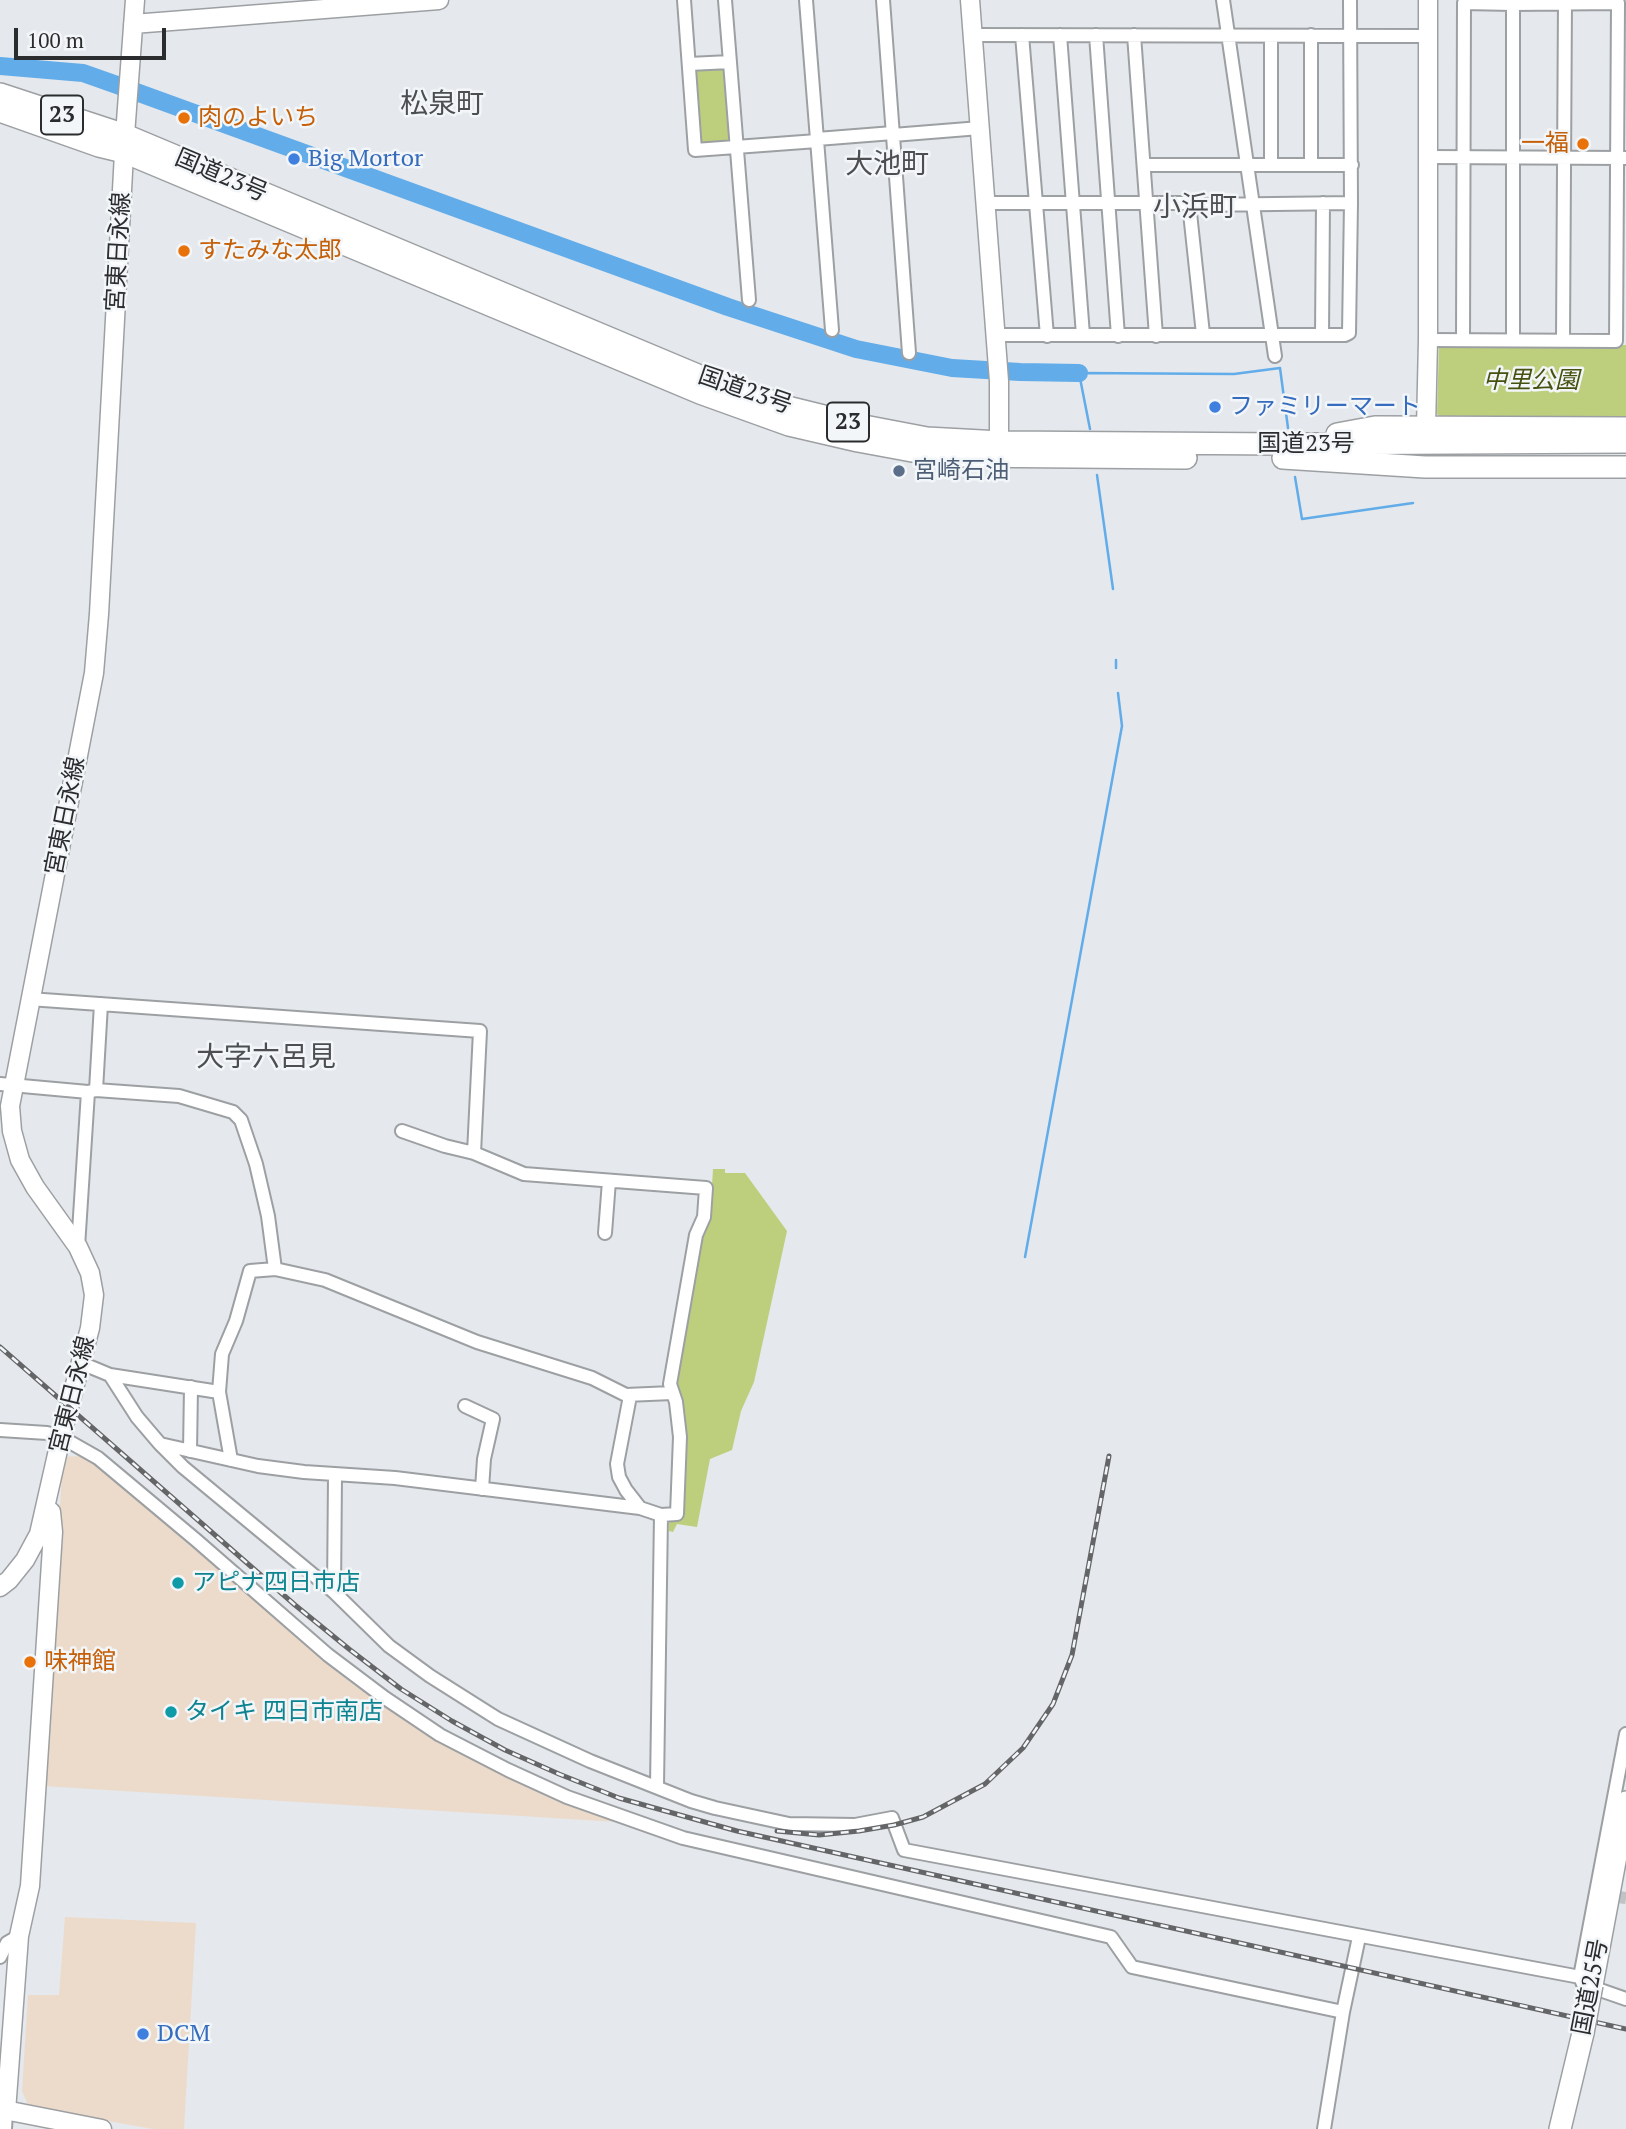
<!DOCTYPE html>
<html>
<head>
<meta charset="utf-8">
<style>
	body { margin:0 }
	#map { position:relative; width:1626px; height:2129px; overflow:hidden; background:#e5e8ec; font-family:"PT Serif",serif }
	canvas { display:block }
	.scale { position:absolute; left:14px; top:28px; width:152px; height:32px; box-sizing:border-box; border:4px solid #2b2c2d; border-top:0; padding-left:9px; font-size:21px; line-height:24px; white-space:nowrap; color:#2b2c2d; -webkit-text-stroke:5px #f3f6f9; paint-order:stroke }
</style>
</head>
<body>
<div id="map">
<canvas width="1626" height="2129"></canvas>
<div class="scale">100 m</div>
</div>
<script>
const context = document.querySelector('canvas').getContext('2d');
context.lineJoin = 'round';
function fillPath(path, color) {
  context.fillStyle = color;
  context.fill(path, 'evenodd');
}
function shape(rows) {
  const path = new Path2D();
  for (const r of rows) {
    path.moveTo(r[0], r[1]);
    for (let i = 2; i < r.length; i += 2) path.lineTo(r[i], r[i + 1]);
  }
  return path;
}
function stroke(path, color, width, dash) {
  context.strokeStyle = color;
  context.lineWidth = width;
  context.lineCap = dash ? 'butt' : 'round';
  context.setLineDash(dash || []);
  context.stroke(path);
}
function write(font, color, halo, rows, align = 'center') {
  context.font = font + ' "PT Serif","Noto Sans JP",serif';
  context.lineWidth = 5;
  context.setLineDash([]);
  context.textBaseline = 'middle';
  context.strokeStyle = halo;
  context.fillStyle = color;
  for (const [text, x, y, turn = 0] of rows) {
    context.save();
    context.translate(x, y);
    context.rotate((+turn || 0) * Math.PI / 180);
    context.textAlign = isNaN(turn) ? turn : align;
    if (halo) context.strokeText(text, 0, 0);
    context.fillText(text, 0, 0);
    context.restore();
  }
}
fillPath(shape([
	[81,1456,102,1465,386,1705,612,1817,617,1822,43,1786,63,1457],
	[65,1917,196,1923,184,2129,153,2129,29,2107,22,2091,28,1995,59,1995]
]), '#ecdbca');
fillPath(shape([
	[725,66,731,139,729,144,700,145,695,68],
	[1439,344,1626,345,1626,416,1441,417,1437,414],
	[713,1169,725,1169,725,1173,745,1173,787,1231,754,1382,741,1411,732,1450,710,1459,697,1527,677,1524,673,1532,669,1531,669,1521,678,1518,675,1383,700,1237,710,1218]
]), '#bdcf7d');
stroke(shape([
	[1090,429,1079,373,1234,374,1280,368,1288,428],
	[1097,475,1113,589],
	[1295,477,1302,519,1413,503],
	[1116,660,1116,668],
	[1025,1257,1122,726,1118,693]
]), '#62ace9', 2.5);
stroke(shape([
	[0,66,83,73,117,85,728,307,856,349,952,368,1020,372,1079,373]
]), '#62ace9', 18);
stroke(shape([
	[1602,1895,1626,1898]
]), '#c0c2c6', 12, [12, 6]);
const street = shape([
	[684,0,695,150,817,141],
	[725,0,749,300],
	[806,0,832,330],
	[883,0,909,353],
	[1223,0,1275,356],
	[973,35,1428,36],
	[1022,35,1047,336],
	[1060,35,1083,335],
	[1096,35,1118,336],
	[1134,35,1156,336],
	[1271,36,1271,165],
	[689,64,730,62],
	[893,135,980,128],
	[817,139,893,133],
	[1428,157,1626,158],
	[1144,165,1352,165],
	[1311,165,1311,35],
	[986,203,1188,203,1198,205,1351,203,1350,0],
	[1192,204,1190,213,1203,334],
	[995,335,1345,335,1349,333,1351,203],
	[1322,335,1323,203],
	[1428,340,1616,341,1618,3,1513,4,1513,340],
	[1463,340,1464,3,1513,4],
	[1563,340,1565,0],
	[29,999,480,1031,474,1153,524,1174,706,1188,704,1217,696,1235,670,1384,676,1402,680,1437,677,1514,661,1515,640,1508,395,1478,304,1472,258,1466,160,1444],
	[0,1084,88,1092,96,1090,179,1096,233,1112,241,1120,256,1164,268,1216,275,1269],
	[96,1090,101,1004],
	[402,1131,445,1146,474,1153],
	[605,1233,609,1181],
	[78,1247,88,1092],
	[81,1363,110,1375,137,1417,160,1444,183,1467,334,1592,389,1646,430,1676,498,1719,590,1761,691,1801,715,1808,789,1824,855,1825,892,1818,904,1850,1580,1977,1583,1984,1626,1999],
	[110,1375,219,1392],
	[630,1396,617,1464,619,1477,626,1490,640,1508],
	[465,1406,493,1419,484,1459,482,1489],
	[0,1430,47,1433,61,1437,98,1458,196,1540,328,1655,385,1698,440,1735,508,1770,567,1797,683,1838,1111,1937,1132,1967,1343,2012],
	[190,1451,191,1387],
	[231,1460,219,1392,222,1354,236,1321,250,1271,275,1269,325,1280,477,1342,592,1378,626,1395,672,1393],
	[334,1592,335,1476],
	[657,1786,661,1515],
	[0,1957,7,1943,19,1936],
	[1580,1977,1626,1734],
	[5,2129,6,2111],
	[1324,2129,1343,2012,1359,1937]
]);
const secondary = shape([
	[970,0,999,381,999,454],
	[133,24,439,0],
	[1426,428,1428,340,1428,0],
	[0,1587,9,1580,25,1560,39,1534,61,1437,90,1328,94,1295,90,1273,78,1247,35,1187,20,1160,12,1131,10,1106,94,673,99,614,125,135,135,0],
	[0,2109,102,2129],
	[6,2111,19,1936,30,1886,53,1532,51,1512,46,1508]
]);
const highway = shape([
	[0,94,125,135,707,379,791,408,864,426,927,438,1000,442,1283,444,1626,442],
	[0,111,99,146,124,152,700,393,789,425,858,441,923,453,962,456,1186,458],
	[1337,434,1375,427,1626,428],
	[1283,458,1425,467,1626,467],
	[1592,1985,1626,1802],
	[1560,2129,1583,2033]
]);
stroke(street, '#9da0a3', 16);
stroke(secondary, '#9da0a3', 21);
stroke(highway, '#9da0a3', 24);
stroke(street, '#fff', 12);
stroke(secondary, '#fff', 18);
stroke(highway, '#fff', 21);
const rail = shape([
	[0,1347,295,1605,349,1649,401,1689,452,1721,505,1750,559,1774,619,1798,737,1831,1626,2029],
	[777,1831,819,1835,859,1831,894,1825,923,1817,985,1784,1023,1748,1053,1704,1072,1655,1109,1456]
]);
stroke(rail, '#646567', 5);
stroke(rail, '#f3f6f9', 2.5, [8]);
const highwayBridge = shape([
	[1583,2033,1592,1985]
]);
stroke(highwayBridge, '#9da0a3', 24, []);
stroke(highwayBridge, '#fff', 21);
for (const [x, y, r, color] of [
	[184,118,7,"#e8710a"],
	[1583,144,7,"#e8710a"],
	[294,159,7,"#3f7fe0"],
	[184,251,7,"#e8710a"],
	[1215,407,7,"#3f7fe0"],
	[899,471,7,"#5c6f8a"],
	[178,1583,7,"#0f9aa8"],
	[30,1662,7,"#e8710a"],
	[171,1712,7,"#0f9aa8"],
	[143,2034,7,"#3f7fe0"]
]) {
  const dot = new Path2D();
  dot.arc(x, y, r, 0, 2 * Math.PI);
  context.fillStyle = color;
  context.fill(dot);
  stroke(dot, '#f3f6f9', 2.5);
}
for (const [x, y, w] of [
	[62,115,42],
	[848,422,42]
]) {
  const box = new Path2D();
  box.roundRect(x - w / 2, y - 19.5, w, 39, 5);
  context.fillStyle = '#f3f6f9';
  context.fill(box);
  stroke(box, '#2b2c2d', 2);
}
write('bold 23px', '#2b2c2d', null, [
	["23",62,115],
	["23",848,422]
]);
write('24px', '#c56008', '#f3f6f9', [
	["肉のよいち",198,118],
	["一福",1569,144,"right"],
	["すたみな太郎",198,251],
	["味神館",44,1662]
], 'left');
write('24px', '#366cbe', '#f3f6f9', [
	["Big Mortor",308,159],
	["ファミリーマート",1229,407],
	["DCM",157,2034]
], 'left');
write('24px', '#2b2c2d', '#f3f6f9', [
	["国道23号",221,176,23],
	["宮東日永線",119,252,-87],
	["国道23号",745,391,19],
	["国道23号",1306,444],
	["宮東日永線",66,816,-79],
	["宮東日永線",73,1395,-76],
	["国道25号",1591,1987,-79]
]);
write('italic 24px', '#46510f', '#f3f6f9', [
	["中里公園",1531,381]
]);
write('24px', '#4e5e75', '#f3f6f9', [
	["宮崎石油",913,471]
], 'left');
write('24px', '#0d838f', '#f3f6f9', [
	["アピナ四日市店",192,1583],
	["タイキ 四日市南店",185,1712]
], 'left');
write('28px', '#4c4e51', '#f3f6f9', [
	["松泉町",442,105],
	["大池町",887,165],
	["小浜町",1195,208],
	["大字六呂見",266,1058]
]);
</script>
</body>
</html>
